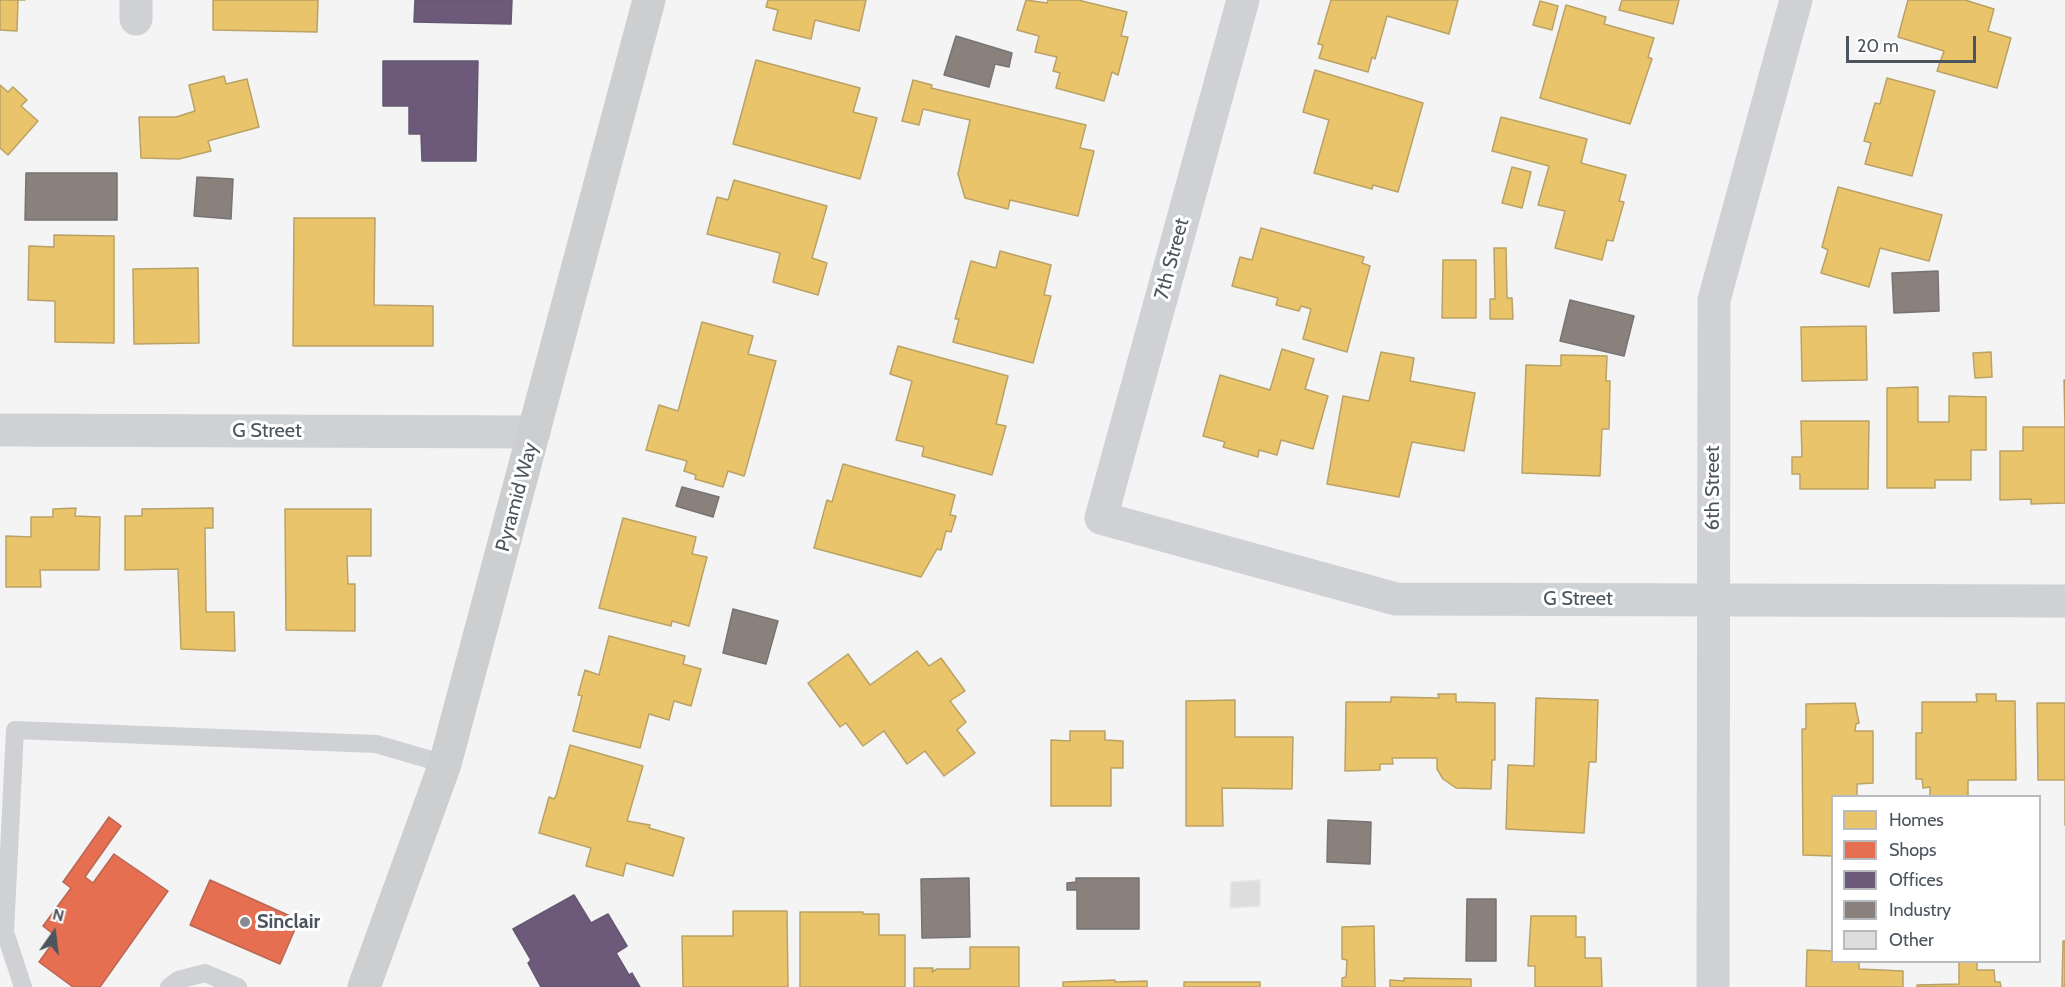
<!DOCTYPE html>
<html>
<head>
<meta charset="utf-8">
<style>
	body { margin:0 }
	#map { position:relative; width:2065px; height:987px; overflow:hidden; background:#f4f4f4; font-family:Cabin,sans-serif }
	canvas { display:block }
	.legend { position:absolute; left:1831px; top:795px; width:210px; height:168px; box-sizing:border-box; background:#fff; border:2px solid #b7bbbf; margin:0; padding:8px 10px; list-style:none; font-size:18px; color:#4c545e }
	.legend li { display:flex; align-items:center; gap:12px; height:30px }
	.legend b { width:30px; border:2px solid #b7bbbf }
	.north { position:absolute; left:24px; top:903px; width:60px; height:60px; -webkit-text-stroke:4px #fff; paint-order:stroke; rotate:14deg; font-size:16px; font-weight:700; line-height:24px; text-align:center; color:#4c545e }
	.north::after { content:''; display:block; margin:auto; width:21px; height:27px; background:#4c545e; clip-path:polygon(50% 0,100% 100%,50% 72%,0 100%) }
	.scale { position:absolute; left:1846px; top:36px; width:130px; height:27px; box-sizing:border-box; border:3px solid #4c545e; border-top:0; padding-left:8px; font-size:18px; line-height:21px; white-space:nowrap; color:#4c545e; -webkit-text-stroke:4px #fff; paint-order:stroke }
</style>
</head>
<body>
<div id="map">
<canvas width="2065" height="987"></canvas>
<ul class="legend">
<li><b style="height:16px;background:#e9c46a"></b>Homes</li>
<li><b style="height:16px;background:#e76f51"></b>Shops</li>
<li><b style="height:16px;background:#6d597a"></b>Offices</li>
<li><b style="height:16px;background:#8a817c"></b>Industry</li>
<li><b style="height:16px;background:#ddddde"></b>Other</li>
</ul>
<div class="north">N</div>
<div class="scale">20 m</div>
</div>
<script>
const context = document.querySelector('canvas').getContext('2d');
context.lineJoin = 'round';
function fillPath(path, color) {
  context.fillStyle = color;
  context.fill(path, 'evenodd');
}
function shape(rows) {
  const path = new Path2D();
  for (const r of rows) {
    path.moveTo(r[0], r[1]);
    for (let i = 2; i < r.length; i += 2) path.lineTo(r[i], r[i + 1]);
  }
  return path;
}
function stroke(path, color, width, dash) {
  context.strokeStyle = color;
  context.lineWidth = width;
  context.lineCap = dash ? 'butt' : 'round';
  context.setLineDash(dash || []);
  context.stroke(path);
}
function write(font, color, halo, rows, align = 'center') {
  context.font = font + ' Cabin,sans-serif';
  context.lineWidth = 6;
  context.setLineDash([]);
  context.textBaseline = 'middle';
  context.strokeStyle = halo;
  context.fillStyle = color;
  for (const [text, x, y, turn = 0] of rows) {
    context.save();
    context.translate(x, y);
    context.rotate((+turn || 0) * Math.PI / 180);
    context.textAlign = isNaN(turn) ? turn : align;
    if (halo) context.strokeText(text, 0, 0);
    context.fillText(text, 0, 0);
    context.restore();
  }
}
const homes = shape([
	[0,0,25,0,18,0,17,31,0,30,0,0],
	[213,0,318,0,317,32,213,30,213,0],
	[768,0,866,0,859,31,815,20,811,39,773,30,778,10,766,7,768,0],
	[1026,0,1047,3,1048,0,1078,0,1127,12,1121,36,1128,37,1118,75,1112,72,1104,101,1056,88,1060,73,1053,71,1057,57,1035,52,1039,36,1017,30,1026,0],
	[1331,0,1458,0,1449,34,1387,16,1375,59,1372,57,1368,72,1319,58,1323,45,1318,44,1331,0],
	[1622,0,1679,0,1673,24,1619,10,1622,0],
	[1908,0,1965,0,1994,9,1988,31,2011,38,1997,88,1937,71,1944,51,1898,37,1908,0],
	[1540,1,1558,6,1552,30,1533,25,1540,1],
	[1566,5,1606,17,1604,24,1654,38,1648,57,1652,59,1630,124,1540,98,1566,5],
	[756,60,860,88,853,112,877,118,860,179,733,144,756,60],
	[1315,70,1423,103,1398,192,1373,185,1372,189,1314,173,1329,120,1303,112,1315,70],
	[224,76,226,84,247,79,259,127,208,141,211,151,179,159,141,158,139,117,176,117,195,111,189,85,224,76],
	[1887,78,1935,91,1912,176,1865,164,1871,143,1864,141,1875,103,1880,104,1887,78],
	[913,80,932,85,931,88,1086,125,1080,148,1094,151,1078,216,1010,200,1008,209,965,198,958,174,970,120,923,109,919,125,902,121,913,80],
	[0,85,8,92,13,87,27,100,21,106,38,121,8,155,0,148,0,85],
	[1501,117,1587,139,1581,163,1626,175,1619,201,1624,202,1613,241,1607,240,1602,260,1555,248,1565,211,1538,205,1549,166,1492,151,1501,117],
	[1512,167,1531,172,1522,208,1502,203,1512,167],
	[734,180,827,206,812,258,827,263,818,295,773,282,780,253,707,234,717,197,728,200,734,180],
	[1838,187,1942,215,1929,261,1880,248,1869,287,1821,273,1828,250,1822,247,1838,187],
	[294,218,375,218,374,305,433,306,433,346,293,346,294,218],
	[1261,228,1364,257,1362,263,1370,266,1347,352,1303,339,1311,309,1301,306,1299,311,1276,305,1278,298,1232,286,1240,257,1252,260,1261,228],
	[54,235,114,236,114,343,55,342,55,301,28,300,29,246,54,247,54,235],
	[1494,248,1506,248,1507,298,1512,298,1513,319,1490,319,1490,299,1495,299,1494,248],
	[1000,251,1051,265,1044,295,1051,296,1033,363,953,342,959,319,955,319,971,261,996,268,1000,251],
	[1443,260,1476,260,1476,318,1442,318,1443,260],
	[198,268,199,343,134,344,133,269,198,268],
	[702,322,753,336,748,354,776,361,745,473,744,476,728,471,723,487,695,479,696,475,684,471,687,461,646,450,659,405,678,411,702,322],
	[1866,326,1867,380,1802,381,1801,327,1866,326],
	[898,346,1008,376,996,424,1006,426,992,475,922,456,924,447,896,440,912,381,890,374,898,346],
	[1282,349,1314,359,1305,389,1328,396,1313,449,1281,440,1277,455,1259,450,1258,457,1223,447,1225,442,1203,436,1220,375,1270,390,1282,349],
	[1381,352,1414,358,1410,381,1475,393,1464,451,1412,442,1399,497,1327,484,1343,396,1369,401,1381,352],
	[1991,352,1992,377,1975,378,1973,353,1991,352],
	[1561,355,1607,356,1606,381,1610,381,1609,429,1602,429,1600,476,1522,473,1526,365,1561,366,1561,355],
	[2064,380,2065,380,2065,503,2031,504,2031,499,2000,500,2000,451,2023,451,2023,427,2065,427,2064,380],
	[1918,387,1918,422,1949,422,1949,396,1986,397,1986,450,1971,450,1971,480,1935,480,1935,488,1887,488,1887,388,1918,387],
	[1801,421,1869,421,1868,489,1800,489,1800,474,1792,474,1792,457,1802,457,1801,421],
	[843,464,955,495,950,515,956,516,951,532,946,531,941,550,937,549,921,577,814,548,827,500,832,502,843,464],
	[76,508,75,516,100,517,99,570,40,570,41,587,6,587,6,536,31,537,31,517,53,517,53,509,76,508],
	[213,508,213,528,205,528,206,612,234,612,235,651,181,649,178,569,125,570,125,516,142,516,142,509,213,508],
	[285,509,371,509,371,556,347,556,348,584,355,584,355,631,286,630,285,509],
	[623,518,696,537,692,554,707,557,689,626,672,621,671,626,599,608,623,518],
	[609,636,685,656,683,664,701,669,691,706,674,701,669,720,649,714,640,748,573,731,582,696,578,695,585,670,599,675,609,636],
	[917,651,929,666,941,658,965,691,950,701,966,722,957,730,975,753,944,776,925,751,907,764,884,731,863,746,846,723,840,727,808,683,848,654,870,685,917,651],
	[1438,694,1456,694,1456,702,1495,703,1495,760,1492,760,1491,789,1456,788,1443,779,1437,769,1437,758,1392,758,1393,764,1380,764,1380,770,1345,771,1346,702,1391,702,1391,697,1439,698,1438,694],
	[1976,694,1996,694,1996,701,2015,701,2016,780,1968,780,1968,796,1930,796,1930,787,1923,788,1922,779,1916,779,1916,733,1922,733,1922,702,1977,702,1976,694],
	[1536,698,1598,700,1596,762,1589,762,1584,833,1506,829,1508,765,1534,766,1536,698],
	[1235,700,1235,737,1293,737,1292,789,1222,788,1223,826,1186,826,1186,701,1235,700],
	[1855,703,1859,723,1856,724,1855,731,1873,731,1873,783,1857,784,1857,796,1832,796,1832,856,1803,855,1802,729,1806,729,1806,704,1855,703],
	[2037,703,2065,703,2065,825,2065,780,2038,780,2037,703],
	[1070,731,1105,731,1105,740,1123,741,1123,768,1111,768,1111,806,1051,806,1051,740,1070,741,1070,731],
	[570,745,643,766,627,821,650,825,649,828,684,838,673,876,626,863,623,876,586,866,591,848,539,833,549,797,554,799,556,796,570,745],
	[733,911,787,911,788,987,683,987,682,936,733,936,733,911],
	[800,912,863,912,863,914,879,914,879,935,905,935,905,987,800,987,800,912],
	[1531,916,1576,916,1576,937,1585,937,1585,958,1601,958,1602,987,1535,987,1535,966,1528,966,1531,916],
	[1374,926,1375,987,1342,987,1342,978,1346,977,1347,960,1342,959,1342,927,1374,926],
	[2063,941,2065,941,2065,987,2062,987,2063,941],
	[970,947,1019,947,1019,987,914,987,914,968,933,968,932,972,937,969,970,969,970,947],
	[1807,950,1832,951,1832,962,1859,962,1859,969,1903,971,1903,987,1806,987,1807,950],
	[1959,962,1977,962,1977,970,1994,970,1995,982,2000,982,2001,987,1917,987,1917,985,1959,984,1959,962],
	[1404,978,1471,979,1471,987,1390,987,1390,980,1404,981,1404,978],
	[1115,980,1115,982,1147,981,1147,987,1063,987,1063,982,1115,980],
	[1184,982,1260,982,1260,987,1184,987,1184,982]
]);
fillPath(homes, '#e9c46a');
stroke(homes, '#baa266', 1.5);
const shops = shape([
	[109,817,121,826,85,877,93,883,114,854,168,891,100,987,73,987,39,962,57,937,43,926,71,888,63,882,109,817],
	[210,880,299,920,280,964,190,925,210,880]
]);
fillPath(shops, '#e76f51');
stroke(shops, '#b86755', 1.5);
const offices = shape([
	[415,0,512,0,511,24,414,22,415,0],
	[383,61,478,61,476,161,422,161,421,134,409,134,409,106,383,106,383,61],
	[574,895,591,923,608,914,627,946,616,953,629,975,632,973,640,987,541,987,528,963,531,960,513,929,574,895]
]);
fillPath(offices, '#6d597a');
stroke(offices, '#635872', 1.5);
const industry = shape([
	[956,36,1012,53,1009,67,995,64,989,87,944,75,956,36],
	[26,173,117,173,117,220,25,220,26,173],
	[197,177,233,179,231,219,194,216,197,177],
	[1938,271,1939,311,1894,313,1892,273,1938,271],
	[1570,300,1634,316,1624,356,1560,341,1570,300],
	[682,487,719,497,713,517,676,506,682,487],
	[733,609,778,621,766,664,723,653,733,609],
	[1328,820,1371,822,1370,864,1327,862,1328,820],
	[969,878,970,937,922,938,921,879,969,878],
	[1076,878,1139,878,1139,929,1077,929,1077,890,1067,890,1067,883,1076,882,1076,878],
	[1467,899,1496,899,1496,961,1466,961,1467,899]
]);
fillPath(industry, '#8a817c');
stroke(industry, '#777473', 1.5);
const building = shape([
	[1260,880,1260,906,1230,908,1231,882,1260,880]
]);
fillPath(building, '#ddddde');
stroke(building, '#e6e6e6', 1.5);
stroke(shape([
	[23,987,5,932,15,730,376,744,445,764],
	[169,987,178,980,205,973,238,987]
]), '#cfd1d4', 18);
stroke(shape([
	[136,0,136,19],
	[1243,0,1101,518,1396,599,2065,601],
	[0,430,534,432],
	[1713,987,1714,300,1796,0]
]), '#cfd1d4', 33);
stroke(shape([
	[364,987,445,764,649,0]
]), '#ccced0', 33);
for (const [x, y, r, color] of [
	[245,922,6,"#878c92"]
]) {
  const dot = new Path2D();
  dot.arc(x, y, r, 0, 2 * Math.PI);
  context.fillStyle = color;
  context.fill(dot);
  stroke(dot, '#fff', 2);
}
write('20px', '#4c545e', '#fff', [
	["7th Street",1172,259,-75],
	["G Street",267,431],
	["6th Street",1713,488,-90],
	["Pyramid Way",517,497,-75],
	["G Street",1578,599]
]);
write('bold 20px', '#4c545e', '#fff', [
	["Sinclair",257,922]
], 'left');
</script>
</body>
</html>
